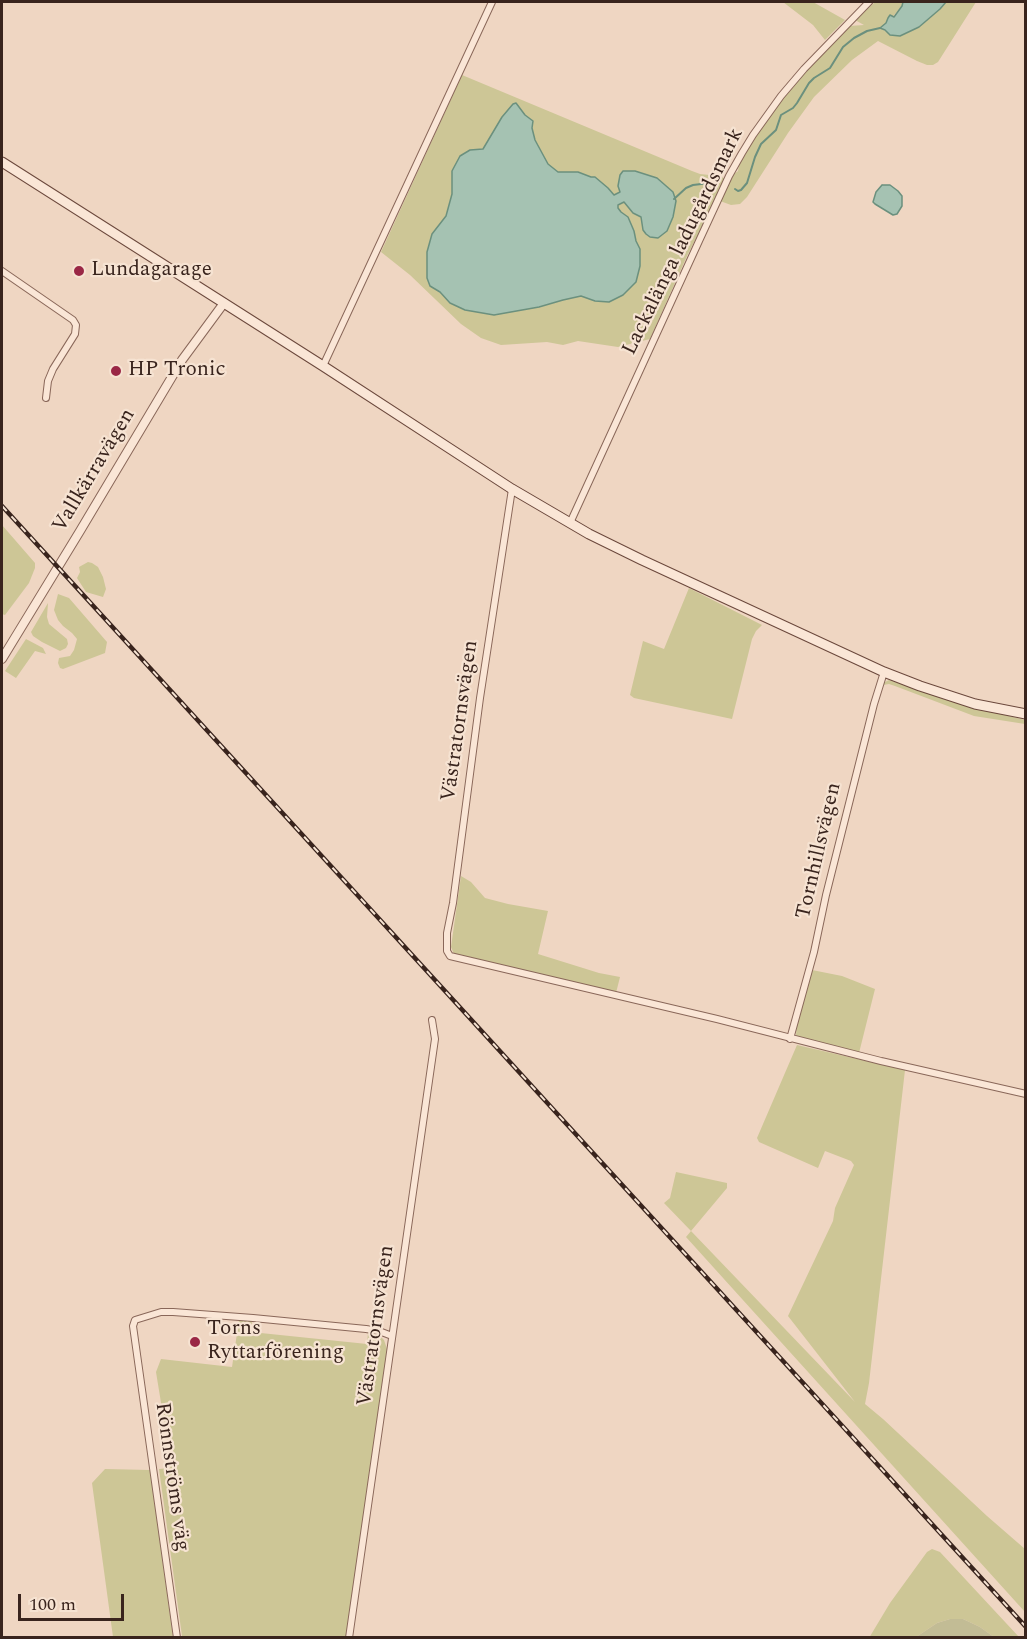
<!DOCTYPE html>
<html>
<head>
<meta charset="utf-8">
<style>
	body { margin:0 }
	#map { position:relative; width:1027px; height:1639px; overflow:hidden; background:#efd6c2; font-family:Spectral,serif }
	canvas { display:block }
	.frame { position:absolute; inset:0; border:3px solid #39241d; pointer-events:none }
	.scale { position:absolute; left:18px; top:1594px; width:106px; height:27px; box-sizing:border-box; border:3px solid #39241d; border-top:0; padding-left:8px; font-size:18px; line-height:21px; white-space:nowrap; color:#39241d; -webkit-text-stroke:4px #f6e3d2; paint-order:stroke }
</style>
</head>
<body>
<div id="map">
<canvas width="1027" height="1639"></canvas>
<div class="frame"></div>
<div class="scale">100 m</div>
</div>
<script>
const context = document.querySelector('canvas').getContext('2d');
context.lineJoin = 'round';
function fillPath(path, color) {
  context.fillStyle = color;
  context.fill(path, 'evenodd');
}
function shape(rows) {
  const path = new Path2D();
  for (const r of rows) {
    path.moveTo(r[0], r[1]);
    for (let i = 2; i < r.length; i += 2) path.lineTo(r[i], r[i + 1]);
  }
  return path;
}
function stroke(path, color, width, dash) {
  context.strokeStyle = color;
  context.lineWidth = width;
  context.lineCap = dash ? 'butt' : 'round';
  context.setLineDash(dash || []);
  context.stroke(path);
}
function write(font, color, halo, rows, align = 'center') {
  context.font = font + ' Spectral,serif';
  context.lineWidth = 4.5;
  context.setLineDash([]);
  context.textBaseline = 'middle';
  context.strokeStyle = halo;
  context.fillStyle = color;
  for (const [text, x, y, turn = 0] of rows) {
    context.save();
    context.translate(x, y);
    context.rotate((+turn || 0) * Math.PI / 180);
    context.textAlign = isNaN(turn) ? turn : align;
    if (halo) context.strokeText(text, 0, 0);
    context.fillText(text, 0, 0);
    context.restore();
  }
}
fillPath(shape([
	[783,2,813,2,845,20,825,40,813,25],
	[875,2,904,2,902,6,882,29,893,36,905,34,919,27,940,9,946,2,976,2,938,62,933,65,927,65,917,61,878,41,852,60,814,97,788,133,747,197,740,204,731,205,720,201,734,174,738,171,739,165,753,139,779,102,803,74,849,26,864,25,855,20],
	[462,75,692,171,700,174,719,176,726,179,687,256,650,339,618,347,578,341,563,345,547,342,501,345,481,338,461,324,410,275,381,252],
	[2,525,35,563,35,568,29,583,5,615,2,614],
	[88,562,92,563,98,567,103,577,106,589,103,597,86,592,77,578,80,572,79,567],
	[689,588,762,625,756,631,752,639,732,719,634,698,630,695,643,641,664,649],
	[58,594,69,598,107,642,105,653,63,669,60,668,58,663,59,658,70,656,74,650,77,639,72,633,63,626,58,620,54,610],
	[48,603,47,617,49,624,67,639,68,644,66,648,60,651,42,642,33,636,31,632],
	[26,639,43,648,46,654,35,651,16,678,5,671],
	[889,680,965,705,1025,720,1025,724,974,716,895,686,889,684,883,685,883,683],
	[461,876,471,882,485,898,508,904,548,911,538,954,599,973,620,977,616,993,454,954,451,947],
	[812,970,842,976,875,989,859,1053,796,1036,797,1022],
	[797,1045,905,1070,869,1383,865,1404,883,1419,987,1516,1025,1549,1025,1612,686,1237,691,1231,664,1203,670,1198,676,1172,727,1183,727,1188,691,1231,855,1402,788,1316,833,1221,835,1208,854,1165,851,1161,825,1151,818,1168,759,1142,757,1138],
	[239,1320,252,1321,251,1332,367,1344,368,1333,379,1335,384,1340,387,1349,346,1637,183,1638,182,1636,159,1469,170,1468,171,1464,156,1372,161,1359,232,1367],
	[105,1469,150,1470,173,1637,113,1637,92,1483],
	[932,1549,940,1552,1019,1637,994,1637,980,1627,963,1619,950,1619,937,1623,916,1637,869,1638,890,1603,927,1552]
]), '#cdc696');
fillPath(shape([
	[950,1619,963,1619,980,1627,994,1637,916,1637,937,1623]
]), '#c2bc95');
const water = shape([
	[903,2,946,2,940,9,919,27,900,36,890,35,885,30,880,28,886,23,888,18,890,15,894,17,902,6,903,2],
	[516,103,525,115,533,121,532,128,535,140,548,164,558,172,578,172,591,177,595,177,608,188,614,195,620,192,618,186,620,175,623,171,635,171,657,178,673,192,676,201,673,217,667,231,658,238,650,237,646,234,643,230,641,217,633,213,624,202,618,205,618,208,621,212,628,217,634,231,636,241,640,249,640,266,636,282,623,295,609,302,595,301,581,296,563,300,539,307,494,315,465,310,450,303,440,292,430,286,427,278,427,252,432,234,446,216,452,194,452,171,460,156,470,150,483,149,502,117,513,104,516,103],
	[882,185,890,185,898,191,902,196,902,206,897,214,893,215,875,204,873,202,876,192,882,185]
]);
fillPath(water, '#a5c2b2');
stroke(water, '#6b907e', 1.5);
stroke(shape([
	[735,189,738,191,741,190,747,183,755,157,761,144,776,130,781,115,793,108,797,103,809,83,814,78,830,68,843,47,854,38,867,31,880,28],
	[674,199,686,188,693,185,718,182]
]), '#6b907e', 2);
const minor = shape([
	[2,271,73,320,76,325,75,334,53,369,48,381,46,398],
	[323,366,492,2],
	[512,489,480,698,453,903,447,933,447,951,450,956,717,1019,881,1061,1026,1094],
	[570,523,699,241,729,176,742,153,753,135,781,96,804,69,869,2],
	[790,1039,814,952,826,895,874,704,884,672],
	[177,1638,133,1326,135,1320,161,1312,173,1312,253,1318,366,1329,379,1331,392,1336],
	[349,1638,435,1039,432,1020]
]);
const tertiary = shape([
	[2,659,80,531,182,360,224,303]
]);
const secondary = shape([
	[2,162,323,366,512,489,589,534,642,560,884,672,920,686,975,704,1026,714]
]);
stroke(minor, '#896759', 8);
stroke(tertiary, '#896759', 10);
stroke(secondary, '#6b483c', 11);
stroke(minor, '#fae6d6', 6);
stroke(tertiary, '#fae6d6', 8);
stroke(secondary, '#fae6d6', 9);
const rail = shape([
	[2,506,1026,1627]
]);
stroke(rail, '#39241d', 4.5);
stroke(rail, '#f6e3d2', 2, [7]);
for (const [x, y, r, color] of [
	[79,271,6,"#9a2745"],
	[116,371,6,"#9a2745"],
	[195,1342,6,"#9a2745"]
]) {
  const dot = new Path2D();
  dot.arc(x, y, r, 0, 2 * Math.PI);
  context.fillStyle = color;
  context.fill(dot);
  stroke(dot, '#f6e3d2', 2);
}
write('21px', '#39241d', '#f6e3d2', [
	["Lackalänga ladugårdsmark",684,242,-64],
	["Vallkärravägen",95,471,-59],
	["Västratornsvägen",461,721,-82],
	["Tornhillsvägen",820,851,-77],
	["Västratornsvägen",377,1326,-82],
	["Rönnströms väg",171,1477,82]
]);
write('21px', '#39241d', '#f6e3d2', [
	["Lundagarage",91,271],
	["HP Tronic",128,371],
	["Torns",207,1330],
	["Ryttarförening",207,1354]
], 'left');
</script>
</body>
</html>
